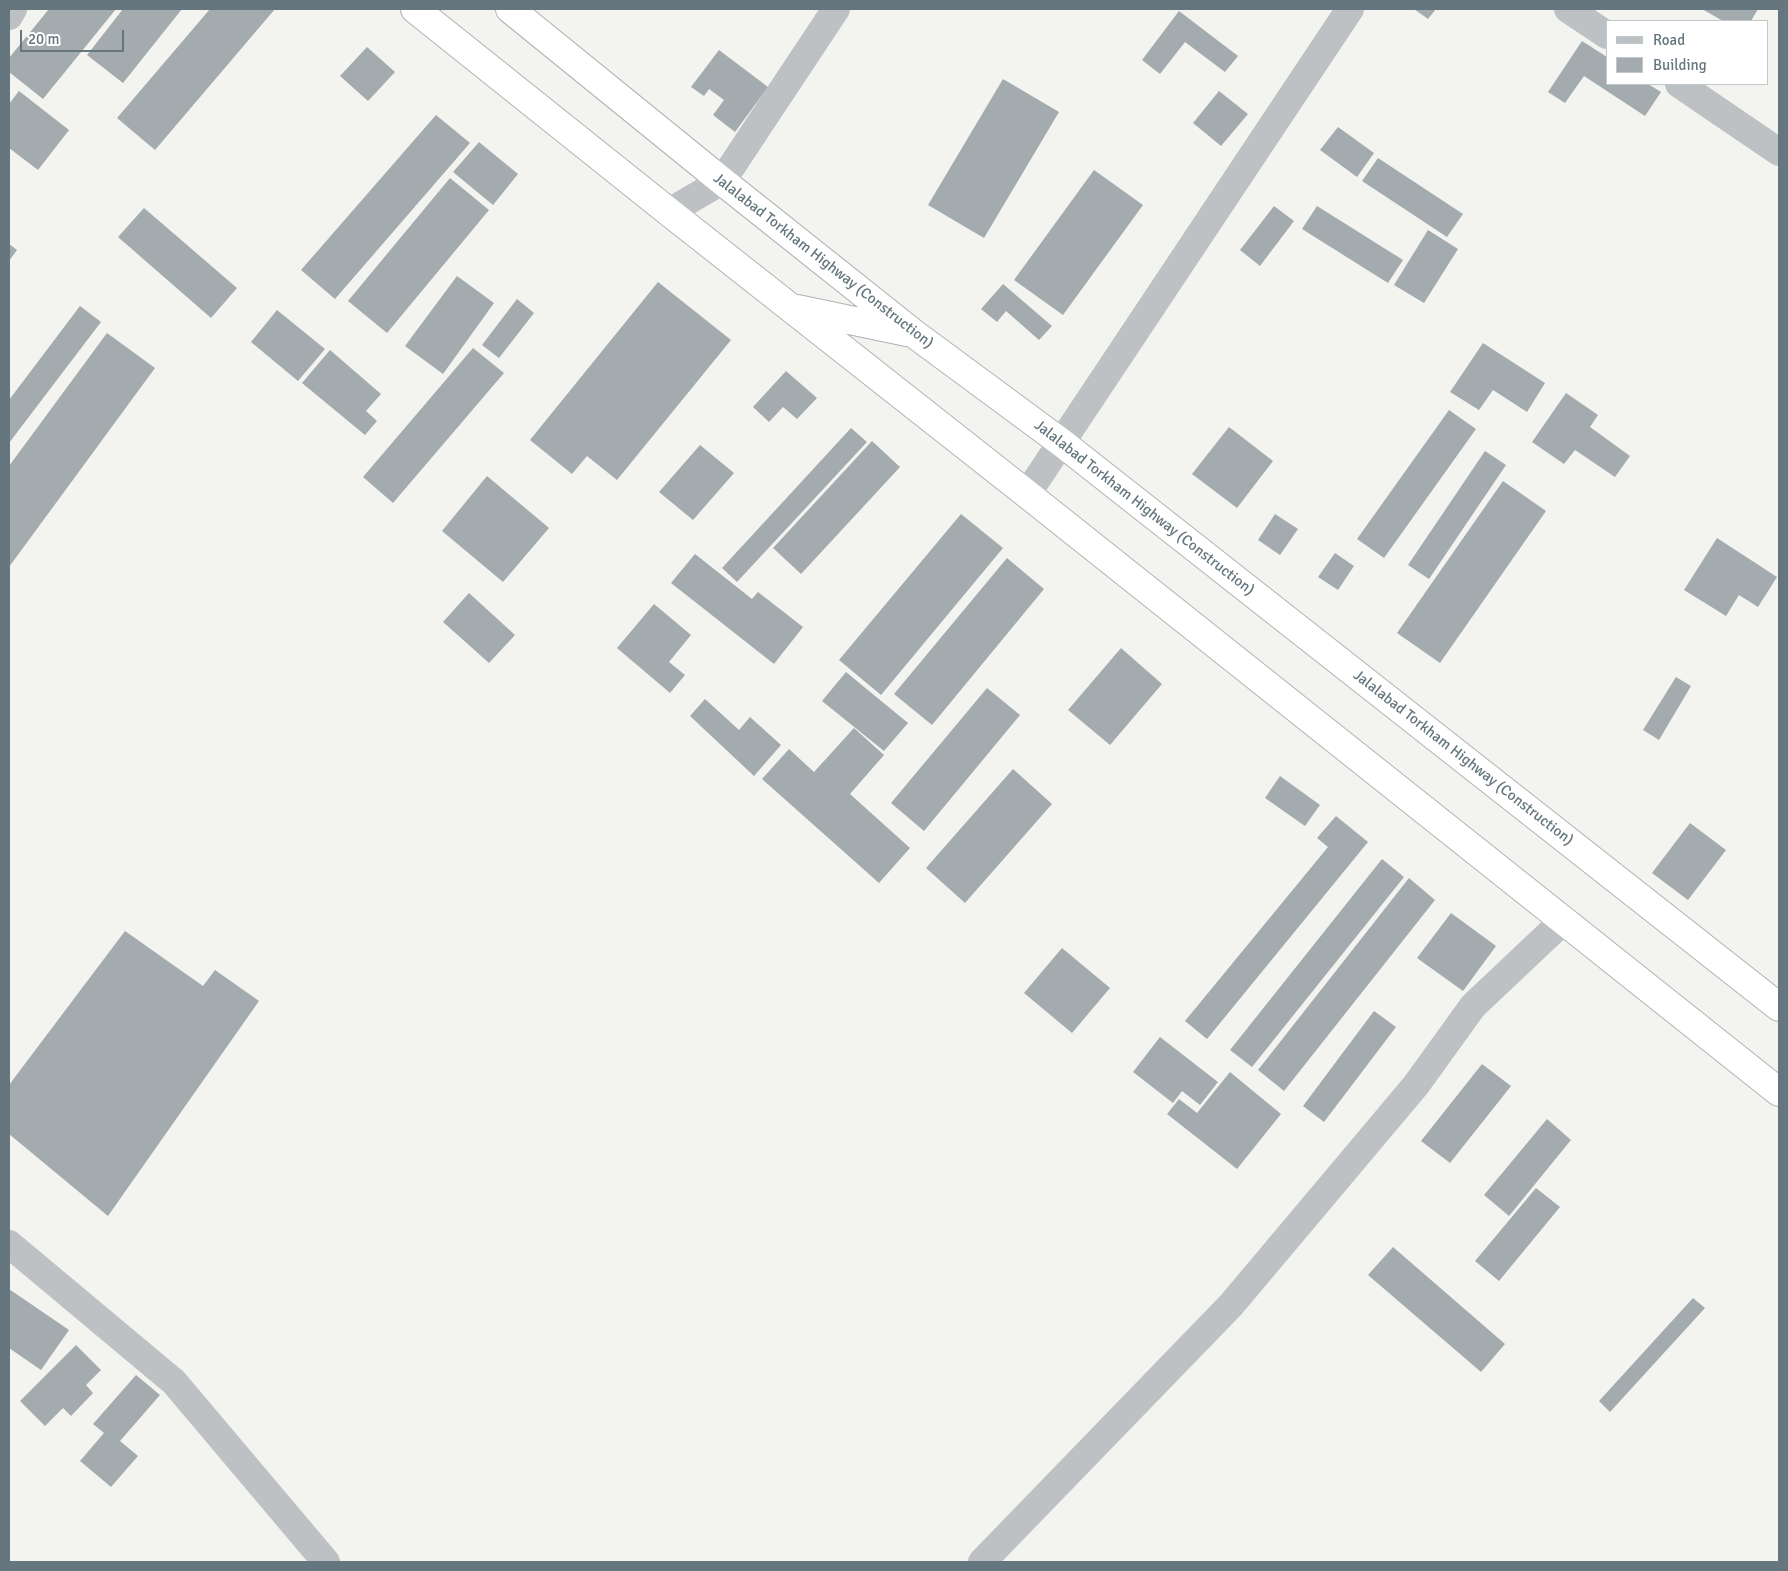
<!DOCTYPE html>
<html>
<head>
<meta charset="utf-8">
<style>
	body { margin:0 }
	#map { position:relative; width:1788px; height:1571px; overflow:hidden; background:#f3f3f0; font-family:Signika,sans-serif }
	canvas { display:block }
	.frame { position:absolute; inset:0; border:10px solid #65767e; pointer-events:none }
	.legend { position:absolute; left:1606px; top:20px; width:162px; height:65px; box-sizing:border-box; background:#fff; border:1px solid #c1c8cb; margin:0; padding:6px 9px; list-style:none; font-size:15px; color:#65767e }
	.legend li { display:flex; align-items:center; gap:10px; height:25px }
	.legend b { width:25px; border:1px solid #c1c8cb }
	.scale { position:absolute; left:20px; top:30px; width:104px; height:22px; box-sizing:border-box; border:2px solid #65767e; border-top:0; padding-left:6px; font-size:15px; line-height:18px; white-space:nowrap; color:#65767e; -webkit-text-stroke:4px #fff; paint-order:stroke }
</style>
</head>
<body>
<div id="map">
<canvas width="1788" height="1571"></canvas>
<div class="frame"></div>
<ul class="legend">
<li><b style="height:6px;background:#bdc1c4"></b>Road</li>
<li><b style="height:14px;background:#a3abaf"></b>Building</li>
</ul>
<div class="scale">20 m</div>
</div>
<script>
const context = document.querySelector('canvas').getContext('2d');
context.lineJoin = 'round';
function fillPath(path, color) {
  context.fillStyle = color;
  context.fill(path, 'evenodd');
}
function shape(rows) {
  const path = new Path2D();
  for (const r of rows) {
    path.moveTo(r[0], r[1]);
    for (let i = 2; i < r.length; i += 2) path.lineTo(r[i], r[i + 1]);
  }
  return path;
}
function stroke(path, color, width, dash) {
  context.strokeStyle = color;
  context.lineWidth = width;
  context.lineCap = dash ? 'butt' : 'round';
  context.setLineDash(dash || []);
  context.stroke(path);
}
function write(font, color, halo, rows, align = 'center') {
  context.font = font + ' Signika,sans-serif';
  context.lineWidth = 5;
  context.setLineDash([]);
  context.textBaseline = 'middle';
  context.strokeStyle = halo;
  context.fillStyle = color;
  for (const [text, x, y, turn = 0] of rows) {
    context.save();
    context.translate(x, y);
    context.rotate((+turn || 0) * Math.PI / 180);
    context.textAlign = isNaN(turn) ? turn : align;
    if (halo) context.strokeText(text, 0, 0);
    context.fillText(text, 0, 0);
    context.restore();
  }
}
fillPath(shape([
	[49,9,116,9,43,99,9,72,9,58],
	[123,9,182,9,123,83,87,55],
	[210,9,275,9,155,150,117,118],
	[1414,9,1436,9,1428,19],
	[1702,9,1758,9,1751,21,1723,21],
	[1179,11,1238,56,1225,72,1185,42,1160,74,1142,60],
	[1582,41,1607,57,1607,84,1648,84,1661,92,1645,116,1584,76,1565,103,1548,92],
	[367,47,395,72,368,101,340,76],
	[719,50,768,87,735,132,713,115,724,100,709,89,704,96,691,87],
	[1003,79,1059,112,984,238,928,205],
	[19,91,69,130,38,170,9,148,9,104],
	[1219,91,1248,114,1221,146,1193,123],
	[436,115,470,143,335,299,301,270],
	[1338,127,1374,153,1357,177,1320,150],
	[479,142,518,174,493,205,453,172],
	[1378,158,1463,214,1447,237,1362,181],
	[1094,170,1143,205,1063,315,1014,280],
	[450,178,489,210,387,333,348,301],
	[1274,206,1294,221,1260,266,1240,250],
	[1317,206,1403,260,1388,283,1302,229],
	[144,208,237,288,211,318,118,237],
	[1428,230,1458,249,1424,303,1394,285],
	[9,244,17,250,9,261],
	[457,276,494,303,443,374,405,346],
	[658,282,731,340,617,480,587,456,572,474,530,440],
	[1003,284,1052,326,1039,340,1006,311,997,322,981,309],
	[517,299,534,313,499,358,482,345],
	[80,306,101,322,9,443,9,400],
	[277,310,325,349,298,381,251,342],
	[107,333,155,368,9,567,9,466],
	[1483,343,1545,383,1527,412,1493,390,1479,410,1450,392],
	[473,348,504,373,393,503,363,477],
	[330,350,381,394,366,411,377,421,365,435,302,383],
	[786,371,817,398,797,419,783,407,769,422,753,407],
	[1566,393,1598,415,1590,427,1630,456,1615,477,1575,450,1564,464,1532,442],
	[1449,410,1476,429,1384,558,1357,539],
	[1229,427,1273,461,1237,508,1192,474],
	[851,428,867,442,737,582,722,568],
	[872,441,900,467,801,574,773,548],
	[700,445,734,473,693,520,659,492],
	[1485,451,1506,465,1429,579,1408,565],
	[487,476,549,528,503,582,442,531],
	[1503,481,1546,511,1440,663,1397,633],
	[961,514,1003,548,881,695,839,660],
	[1275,514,1298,529,1280,555,1258,540],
	[1717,538,1777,577,1758,607,1739,595,1726,616,1684,590],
	[1335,553,1354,566,1338,590,1318,577],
	[695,554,752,599,758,592,803,627,774,664,671,583],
	[1007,558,1044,589,932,725,894,694],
	[469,593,515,635,489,663,443,622],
	[654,604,691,635,669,662,685,675,670,693,617,648],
	[1121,648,1162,684,1110,745,1068,710],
	[846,672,908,723,884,751,822,701],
	[1676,677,1691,686,1659,740,1643,730],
	[987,688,1020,715,924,831,891,803],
	[705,699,739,730,750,717,781,745,754,776,690,716],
	[854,728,884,755,850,794,910,848,879,883,762,779,789,749,814,772],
	[1013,769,1052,804,965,903,926,868],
	[1280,776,1320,805,1305,826,1265,798],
	[1336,816,1368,842,1207,1039,1185,1021,1328,847,1317,838],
	[1690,823,1726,850,1688,900,1652,873],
	[1382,859,1404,877,1252,1067,1230,1050],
	[1409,878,1435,900,1284,1091,1258,1070],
	[1451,913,1496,946,1463,991,1417,958],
	[125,931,203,986,215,970,259,1001,108,1216,9,1134,9,1085],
	[1062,948,1110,988,1072,1033,1024,993],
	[1374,1011,1396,1027,1324,1122,1303,1106],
	[1160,1037,1218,1082,1200,1105,1182,1091,1173,1103,1133,1072],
	[1482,1064,1511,1086,1450,1163,1421,1141],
	[1230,1072,1281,1114,1237,1169,1167,1114,1179,1099,1197,1113],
	[1547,1119,1571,1140,1509,1216,1484,1195],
	[1536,1188,1560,1207,1499,1281,1475,1261],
	[1393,1247,1505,1344,1481,1372,1368,1275],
	[9,1289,69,1330,41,1370,9,1348],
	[1693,1298,1705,1308,1610,1412,1599,1401],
	[76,1345,101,1370,86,1385,93,1393,71,1416,63,1408,45,1426,20,1401],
	[136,1375,160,1395,120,1441,138,1456,111,1487,80,1461,104,1433,93,1424]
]), '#a3abaf');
const trunk = shape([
	[415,9,669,212,1027,494,1779,1092],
	[510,9,722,181,913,333,1062,443,1779,1007],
	[797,309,907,332]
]);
stroke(trunk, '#aeb3b5', 30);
stroke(shape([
	[1568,9,1607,35],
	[9,16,13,9],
	[1679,84,1779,152],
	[669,212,722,181,836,9],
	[1027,494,1350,9],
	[9,1244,174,1382,326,1562],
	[982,1562,1231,1305,1416,1085,1473,1006,1564,920]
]), '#bdc1c4', 28);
stroke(trunk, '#fff', 28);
write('15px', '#65767e', '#fff', [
	["Jalalabad Torkham Highway (Construction)",823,261,38],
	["Jalalabad Torkham Highway (Construction)",1144,508,38],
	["Jalalabad Torkham Highway (Construction)",1463,758,38]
]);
</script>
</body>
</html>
